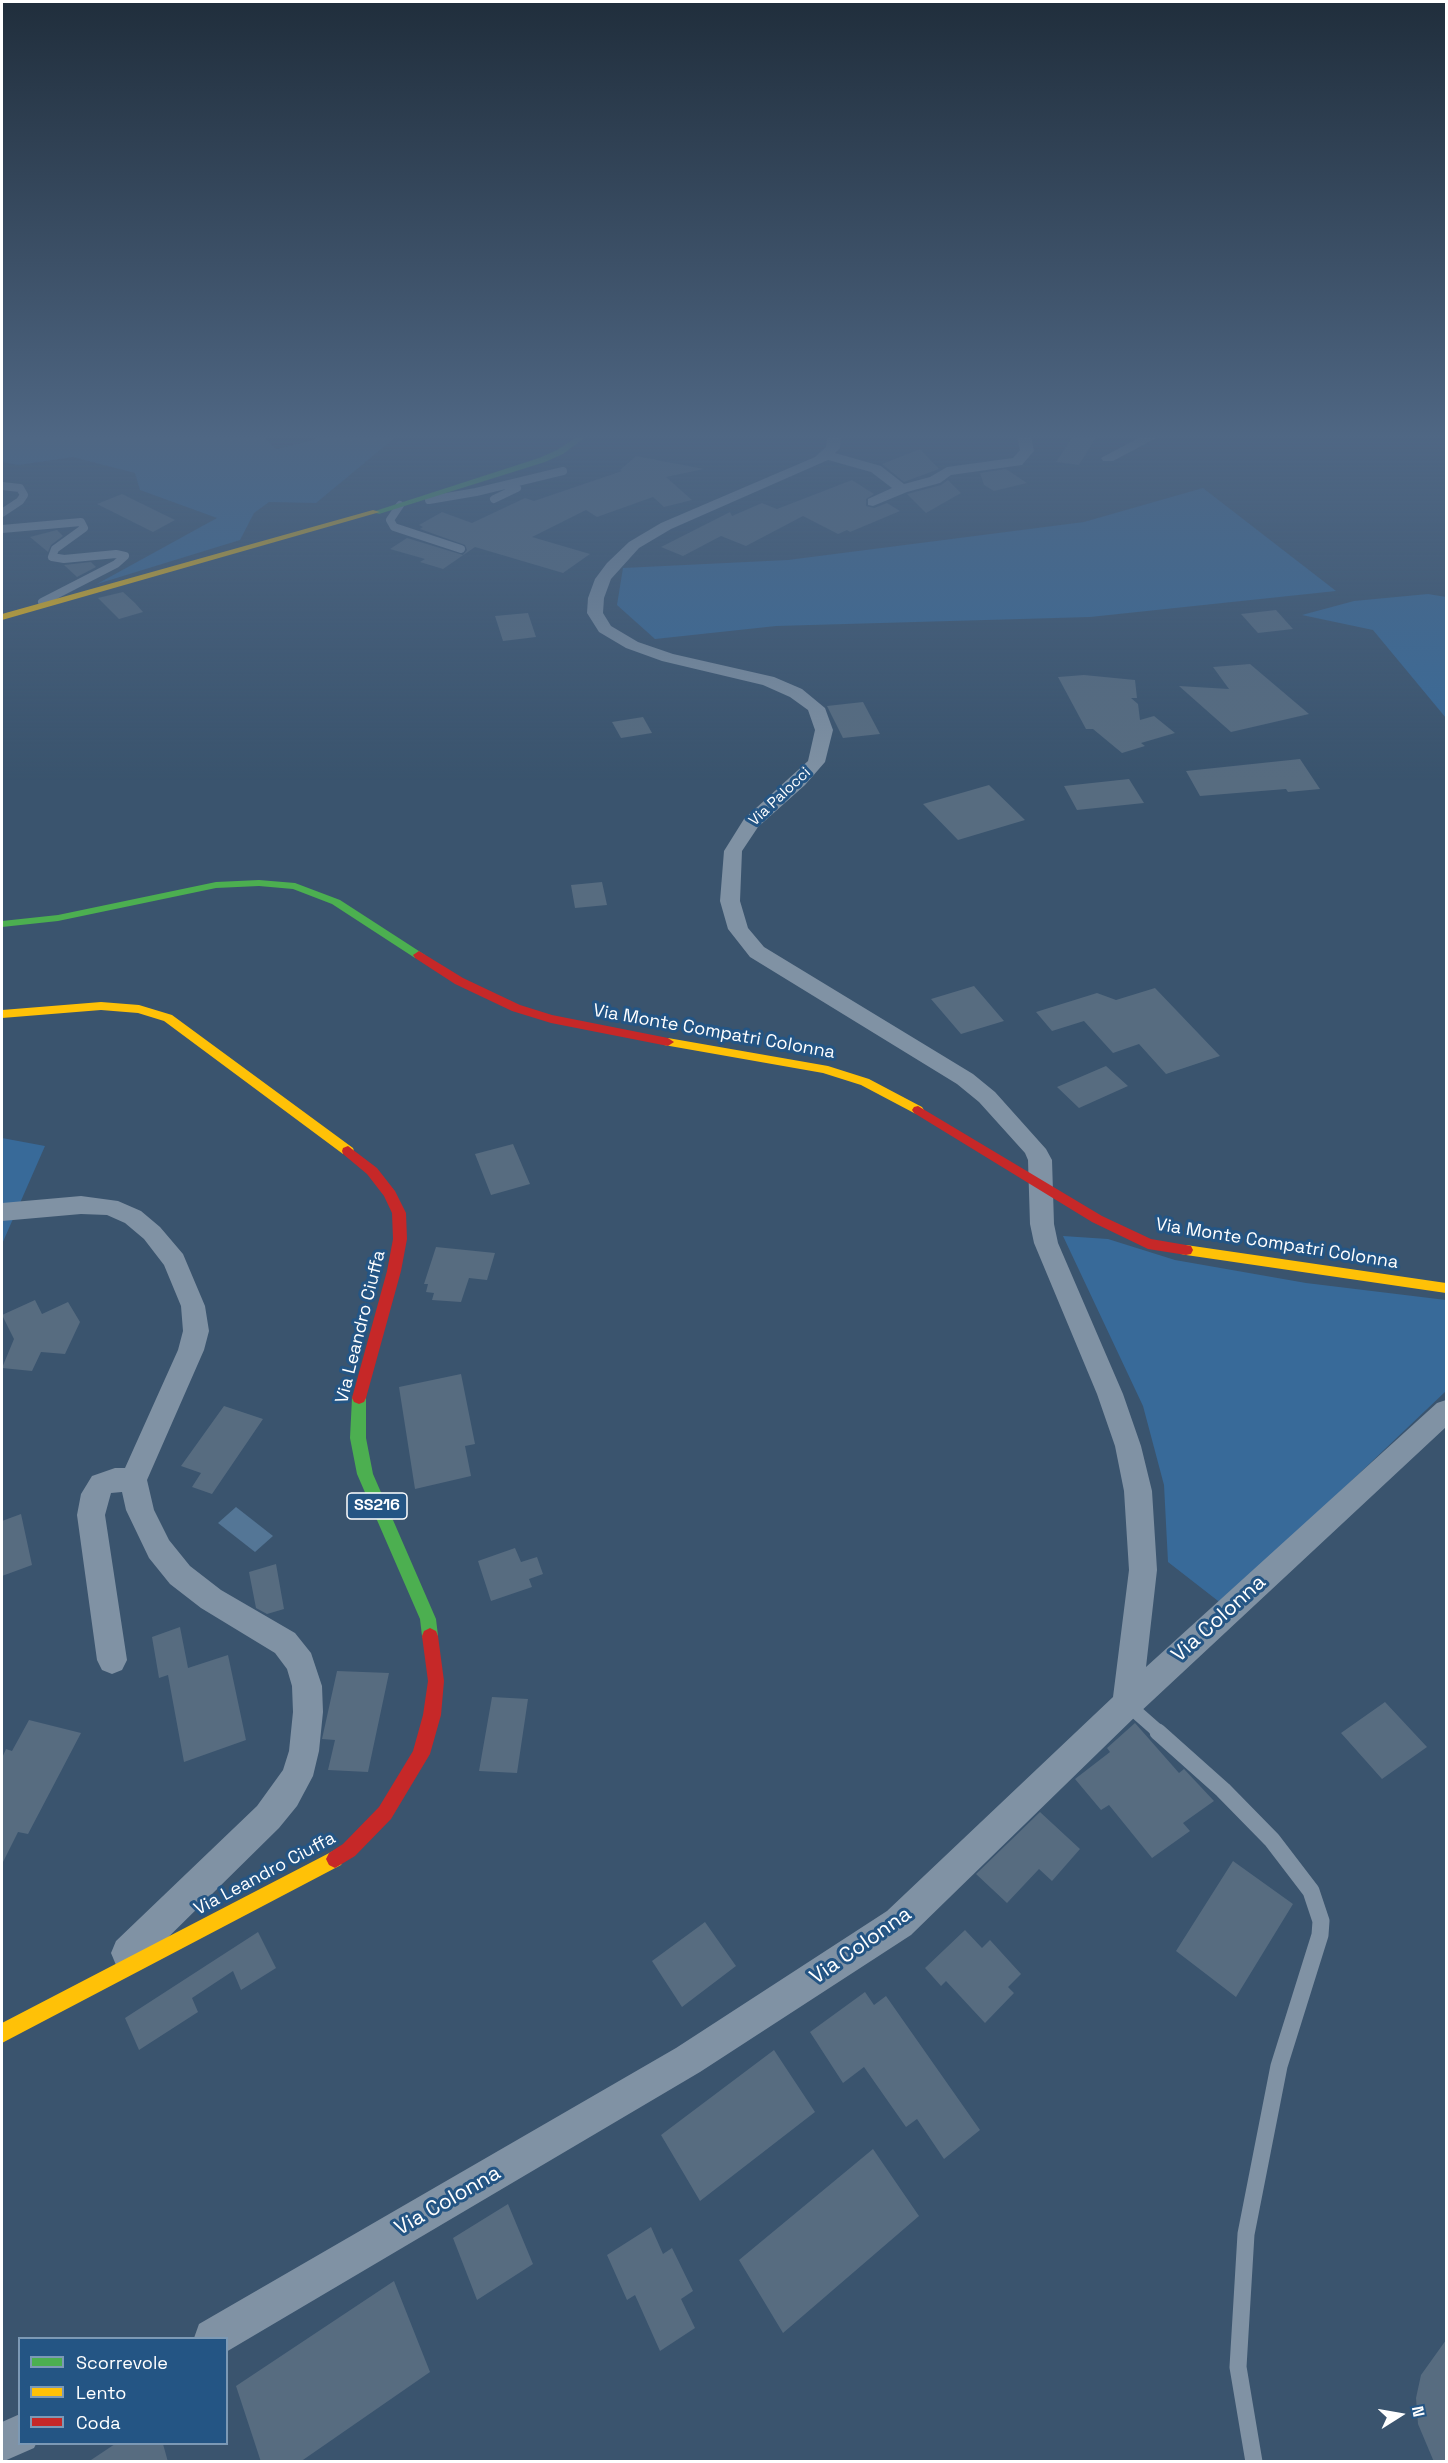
<!DOCTYPE html>
<html>
<head>
<meta charset="utf-8">
<style>
	body { margin:0 }
	#map { position:relative; width:1448px; height:2463px; overflow:hidden; background:#3a546e; font-family:"Space Grotesk",sans-serif }
	canvas { display:block }
	.frame { position:absolute; inset:0; border:3px solid #fff; pointer-events:none }
	.legend { position:absolute; left:18px; top:2337px; width:210px; height:108px; box-sizing:border-box; background:#245584; border:2px solid #7c99b5; margin:0; padding:8px 10px; list-style:none; font-size:18px; color:#fff }
	.legend li { display:flex; align-items:center; gap:12px; height:30px }
	.legend b { width:30px; border:2px solid #7c99b5 }
	.north { position:absolute; left:1370px; top:2385px; width:60px; height:60px; -webkit-text-stroke:4px #245584; paint-order:stroke; rotate:79deg; font-size:16px; font-weight:700; line-height:24px; text-align:center; color:#fff }
	.north::after { content:''; display:block; margin:auto; width:21px; height:27px; background:#fff; clip-path:polygon(50% 0,100% 100%,50% 72%,0 100%) }
</style>
</head>
<body>
<div id="map">
<canvas width="1448" height="2463"></canvas>
<div class="frame"></div>
<ul class="legend">
<li><b style="height:8px;background:#4caf50"></b>Scorrevole</li>
<li><b style="height:8px;background:#ffc107"></b>Lento</li>
<li><b style="height:8px;background:#c62828"></b>Coda</li>
</ul>
<div class="north">N</div>
</div>
<script>
const context = document.querySelector('canvas').getContext('2d');
context.lineJoin = 'round';
function fillPath(path, color) {
  context.fillStyle = color;
  context.fill(path, 'evenodd');
}
function shape(rows) {
  const path = new Path2D();
  for (const r of rows) {
    path.moveTo(r[0], r[1]);
    for (let i = 2; i < r.length; i += 2) path.lineTo(r[i], r[i + 1]);
  }
  return path;
}
function stroke(path, color, width, dash) {
  context.strokeStyle = color;
  context.lineWidth = width;
  context.lineCap = dash ? 'butt' : 'round';
  context.setLineDash(dash || []);
  context.stroke(path);
}
function write(font, color, halo, rows, align = 'center') {
  context.font = font + ' "Space Grotesk",sans-serif';
  context.lineWidth = 6;
  context.setLineDash([]);
  context.textBaseline = 'middle';
  context.strokeStyle = halo;
  context.fillStyle = color;
  for (const [text, x, y, turn = 0] of rows) {
    context.save();
    context.translate(x, y);
    context.rotate((+turn || 0) * Math.PI / 180);
    context.textAlign = isNaN(turn) ? turn : align;
    if (halo) context.strokeText(text, 0, 0);
    context.fillText(text, 0, 0);
    context.restore();
  }
}
fillPath(shape([
	[2,436,262,436,276,449,313,440,319,436,397,436,316,503,269,502,254,513,240,540,97,584,217,518,140,490,135,473,73,457,19,465,2,462],
	[1203,488,1336,591,1090,617,776,626,655,639,617,605,623,568,788,560,1084,522],
	[1428,594,1446,597,1446,718,1373,630,1302,615,1354,601],
	[2,1138,45,1146,2,1244],
	[1063,1236,1108,1239,1175,1260,1306,1283,1446,1300,1446,1391,1222,1604,1168,1562,1164,1485,1143,1406]
]), '#386a99');
fillPath(shape([
	[236,1507,273,1536,255,1552,218,1523]
]), '#547696');
fillPath(shape([
	[1073,436,1097,436,1079,465,1056,462],
	[920,449,939,469,904,482,882,464],
	[636,456,704,469,666,477,692,500,664,507,653,497,597,517,586,510,532,537,590,554,563,573,475,547,443,569,420,562,425,559,390,549,407,538,463,555,467,550,465,545,420,529,423,527,419,525,442,512,472,523,525,498,534,501,622,471,620,470],
	[1006,469,1027,483,994,491,984,485,980,473],
	[852,480,874,494,866,499,866,506,874,508,887,503,900,511,850,532,847,530,838,534,803,516,746,546,721,536,683,556,661,547,730,512,732,516,762,503,777,509],
	[948,480,961,493,926,513,907,494,941,485],
	[122,494,175,520,153,532,97,504],
	[57,530,63,536,51,545,48,552,30,537],
	[91,562,96,567,77,577,64,565],
	[123,592,135,603,143,612,119,619,98,598],
	[1276,610,1293,629,1258,633,1241,614],
	[528,613,536,637,503,641,495,616],
	[1250,664,1309,714,1231,732,1179,686,1229,689,1213,667],
	[1084,675,1135,680,1137,698,1131,698,1138,704,1140,720,1154,716,1175,733,1141,743,1145,746,1122,753,1093,729,1086,729,1058,677],
	[863,702,880,734,843,738,827,706],
	[643,717,652,733,621,738,612,722],
	[1300,759,1320,789,1288,792,1286,789,1200,796,1186,771],
	[1129,779,1144,803,1077,810,1064,786],
	[989,785,1025,820,958,840,923,804],
	[602,882,607,905,575,908,571,885],
	[974,986,1004,1021,961,1034,931,999],
	[1155,988,1220,1056,1166,1074,1139,1044,1113,1053,1084,1021,1052,1031,1036,1012,1097,993,1116,1000],
	[1106,1066,1128,1086,1079,1108,1057,1087],
	[513,1144,530,1184,491,1195,475,1154],
	[436,1247,495,1253,487,1280,469,1278,461,1302,432,1300,434,1293,426,1292,428,1284,424,1284],
	[35,1300,42,1314,68,1302,80,1322,65,1354,41,1352,32,1371,2,1368,14,1339,2,1315],
	[461,1374,475,1444,465,1446,471,1476,415,1489,399,1387],
	[224,1406,263,1419,212,1494,192,1487,201,1473,181,1466],
	[21,1514,32,1565,2,1576,2,1521],
	[515,1548,521,1562,537,1557,543,1574,529,1579,532,1587,491,1601,478,1561],
	[276,1564,284,1609,267,1614,256,1608,249,1572],
	[180,1627,188,1668,228,1655,246,1740,184,1762,168,1675,159,1678,152,1637],
	[337,1671,389,1673,368,1772,328,1770,335,1740,322,1739],
	[492,1697,528,1699,517,1773,479,1771],
	[1385,1702,1427,1747,1382,1779,1341,1733],
	[29,1720,81,1733,28,1834,18,1832,2,1864,2,1758,6,1749,12,1751],
	[1135,1723,1179,1773,1184,1769,1214,1801,1183,1823,1190,1831,1152,1858,1109,1805,1101,1810,1075,1779,1110,1752,1107,1748],
	[1040,1812,1080,1849,1052,1881,1039,1869,1007,1903,976,1874],
	[1233,1861,1293,1904,1236,1997,1176,1951],
	[705,1922,736,1966,682,2007,652,1961],
	[965,1930,982,1948,990,1940,1021,1974,1008,1987,1014,1993,985,2023,946,1981,941,1986,925,1968],
	[258,1932,276,1968,241,1990,233,1971,192,1998,198,2012,139,2050,125,2018],
	[865,1992,874,2005,886,1996,980,2130,944,2159,917,2119,906,2127,864,2067,843,2083,810,2032],
	[774,2050,815,2112,700,2201,661,2135],
	[873,2149,919,2216,783,2333,739,2260],
	[508,2204,533,2264,477,2300,453,2238],
	[651,2227,663,2254,672,2248,693,2291,681,2299,695,2328,660,2351,635,2295,627,2300,607,2255],
	[394,2281,430,2372,300,2462,261,2462,236,2386],
	[1446,2340,1446,2462,1434,2462,1418,2424,1416,2398,1421,2375],
	[115,2444,163,2444,168,2462,88,2462]
]), '#576c80');
stroke(shape([
	[2,486,20,488,24,495,20,501,2,513],
	[494,499,517,488],
	[429,500,476,492,563,471],
	[400,505,390,520,394,527,461,549],
	[2,529,81,522,84,528,55,549,52,557,64,559,116,554,125,556,116,564,42,602]
]), '#8092a4', 8);
stroke(shape([
	[1127,1704,1160,1733]
]), '#8092a4', 14);
stroke(shape([
	[1158,1732,1223,1790,1272,1840,1311,1891,1321,1921,1320,1935,1279,2066,1246,2234,1238,2367,1254,2462]
]), '#8092a4', 17);
fillPath(shape([
	[827,436,841,436,840,448,835,453,881,466,904,484,930,477,947,467,1013,458,1020,450,1017,436,1031,436,1034,451,1022,465,951,475,940,483,907,492,873,506,868,505,868,499,892,488,871,472,828,460,671,529,639,548,611,579,604,598,603,613,611,626,638,642,673,654,774,677,802,689,825,708,833,730,825,762,805,785,758,827,742,851,740,901,748,928,764,947,973,1074,995,1092,1046,1149,1052,1160,1054,1224,1058,1243,1123,1394,1141,1446,1152,1491,1157,1570,1146,1667,1437,1403,1446,1400,1446,1427,1138,1714,911,1935,700,2072,226,2352,226,2338,194,2338,199,2324,676,2048,887,1911,1113,1697,1129,1570,1124,1491,1115,1446,1097,1394,1034,1243,1030,1224,1028,1160,1025,1153,979,1102,957,1084,750,957,728,929,720,901,724,851,744,819,808,761,815,730,808,710,790,697,763,685,662,661,626,648,599,632,587,613,588,598,595,579,607,563,629,542,661,523,815,457,826,447,827,436],
	[1142,436,1160,436,1113,461,1103,461,1101,458,1142,436],
	[81,1196,118,1201,141,1211,160,1227,183,1254,205,1306,209,1331,204,1350,147,1480,154,1510,169,1540,190,1566,221,1590,295,1633,311,1653,322,1686,323,1712,319,1751,313,1776,297,1806,279,1828,140,1965,128,1970,116,1965,111,1953,116,1941,257,1806,283,1770,289,1751,293,1712,292,1686,287,1669,275,1653,201,1608,170,1584,149,1558,126,1510,122,1492,111,1493,105,1515,127,1660,122,1670,112,1674,102,1670,97,1660,77,1515,81,1494,92,1476,115,1468,125,1468,178,1350,183,1331,181,1306,164,1265,144,1239,125,1223,107,1215,81,1214,2,1221,2,1203,81,1196],
	[20,2414,20,2444,36,2444,34,2448,2,2462,2,2422,20,2414]
]), '#8092a4');
fillPath(shape([
	[578,436,587,436,563,454,545,462,379,514,372,512,539,458,557,450,578,436],
	[259,880,295,883,340,900,425,955,423,958,415,958,332,904,293,889,259,886,216,888,58,921,2,927,2,921,58,915,216,882,259,880],
	[359,1392,364,1394,366,1398,366,1438,373,1474,436,1619,438,1636,436,1641,430,1644,424,1641,422,1636,420,1619,357,1474,350,1438,352,1398,354,1394,359,1392]
]), '#4caf50');
fillPath(shape([
	[373,510,380,512,2,620,2,614,373,510],
	[101,1002,139,1005,172,1015,353,1148,354,1151,353,1154,343,1154,164,1021,138,1013,101,1010,2,1018,2,1010,101,1002],
	[668,1038,828,1066,869,1079,922,1107,924,1110,918,1114,914,1113,861,1085,823,1073,664,1045,662,1042,664,1039,668,1038],
	[1186,1245,1446,1283,1446,1293,1186,1255,1181,1254,1179,1250,1181,1246,1186,1245],
	[335,1850,341,1853,344,1859,341,1865,2,2043,2,2023,335,1850]
]), '#ffc107');
fillPath(shape([
	[419,951,463,978,520,1005,552,1015,668,1038,674,1042,668,1046,551,1023,512,1011,455,984,415,958,413,955,419,951],
	[918,1106,1102,1216,1151,1239,1186,1245,1191,1246,1193,1250,1191,1254,1186,1255,1148,1249,1092,1222,914,1113,912,1110,914,1107,918,1106],
	[348,1146,377,1168,395,1191,406,1213,407,1239,401,1271,366,1398,364,1402,359,1404,354,1402,352,1398,387,1271,393,1239,392,1213,384,1196,367,1174,343,1154,342,1151,343,1148,348,1146],
	[430,1628,436,1631,438,1636,444,1681,441,1715,430,1754,391,1819,355,1856,335,1868,329,1865,326,1859,329,1853,343,1844,379,1807,413,1751,423,1715,428,1681,422,1636,424,1631,430,1628]
]), '#c62828');
const sky = context.createLinearGradient(0, 0, 0, 781);
sky.addColorStop(0, '#202e3c');
sky.addColorStop(0.56, '#4f6784');
sky.addColorStop(1, '#4f678400');
context.fillStyle = sky;
context.fillRect(0, 0, 1448, 781);
write('15px', '#fff', '#245584', [
	["Via Palocci",780,797,-43]
]);
for (const [x, y, w] of [
	[377,1506,60]
]) {
  const box = new Path2D();
  box.roundRect(x - w / 2, y - 13, w, 26, 4.5);
  context.fillStyle = '#245584';
  context.fill(box);
  stroke(box, '#fff', 1.5);
}
write('bold 16px', '#fff', null, [
	["SS216",377,1506]
]);
write('18px', '#fff', '#245584', [
	["Via Monte Compatri Colonna",714,1032,10],
	["Via Monte Compatri Colonna",1277,1244,9],
	["Via Leandro Ciuffa",361,1327,-76],
	["Via Leandro Ciuffa",265,1874,-28]
]);
write('21px', '#fff', '#245584', [
	["Via Colonna",1219,1619,-42],
	["Via Colonna",861,1946,-35],
	["Via Colonna",448,2201,-30]
]);
</script>
</body>
</html>
